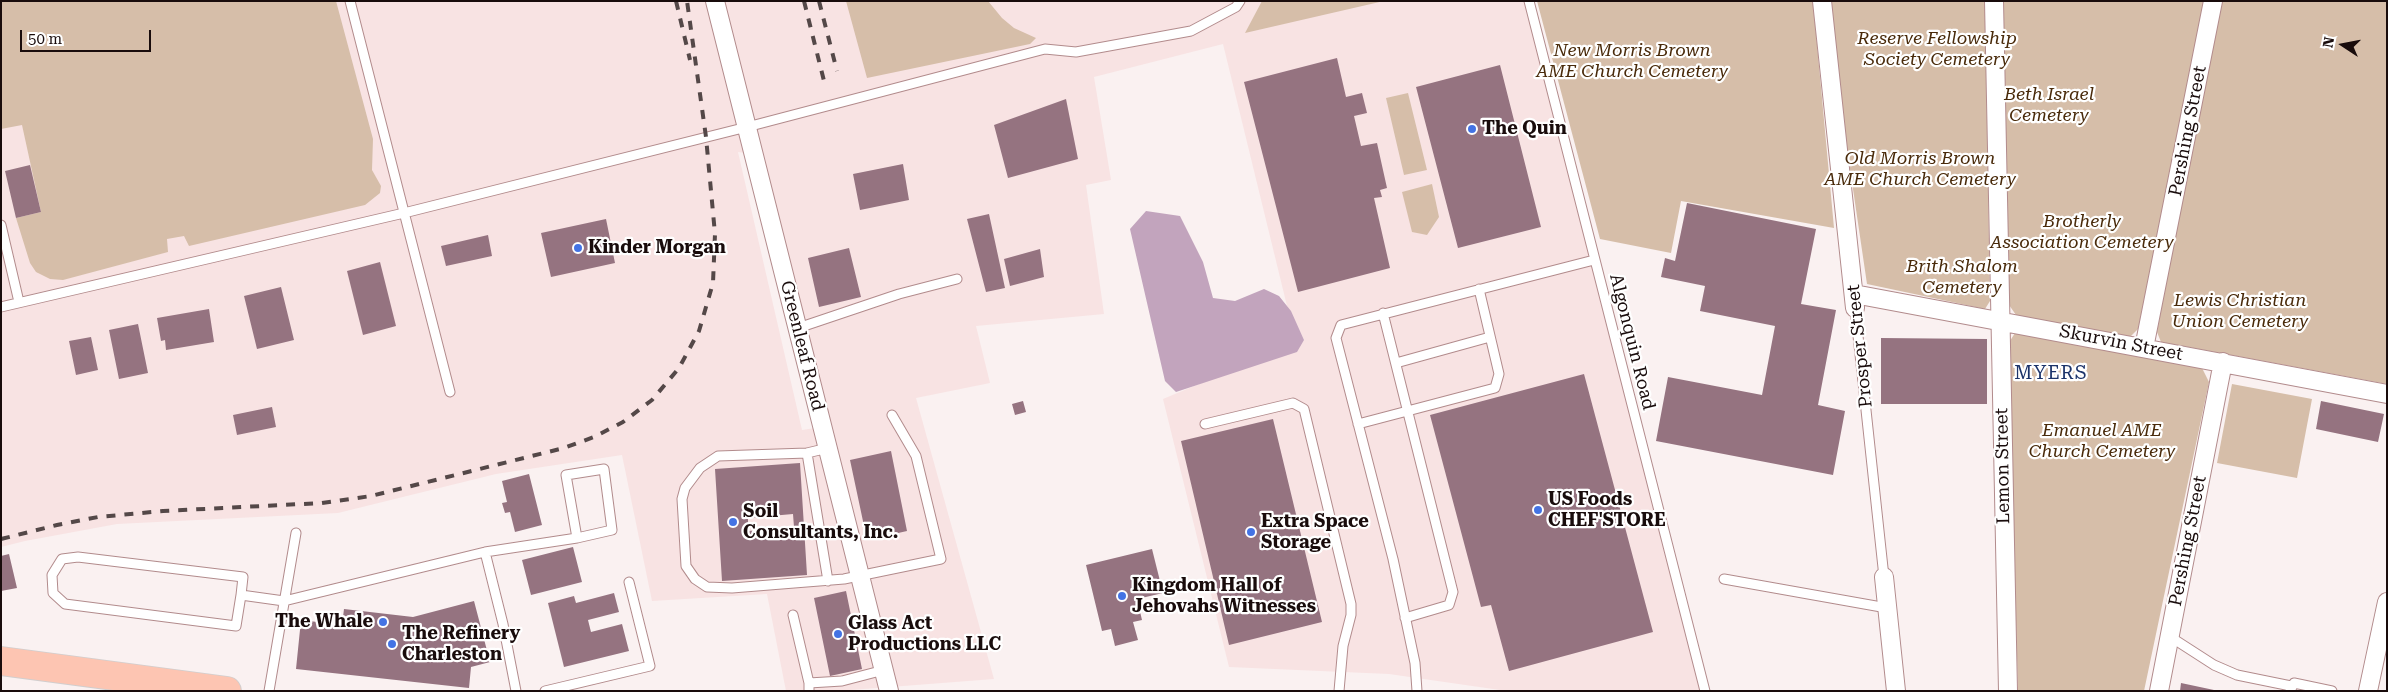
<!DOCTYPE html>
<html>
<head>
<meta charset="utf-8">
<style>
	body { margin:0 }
	#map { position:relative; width:2388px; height:692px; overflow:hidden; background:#faf1f1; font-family:"Roboto Serif",serif }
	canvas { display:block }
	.frame { position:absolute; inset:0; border:2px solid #190c0c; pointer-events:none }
	.north { position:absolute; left:2318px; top:20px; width:50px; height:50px; -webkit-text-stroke:4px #fff; paint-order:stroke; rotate:281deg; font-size:14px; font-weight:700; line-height:20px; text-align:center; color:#190c0c }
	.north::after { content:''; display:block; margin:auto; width:18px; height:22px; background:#190c0c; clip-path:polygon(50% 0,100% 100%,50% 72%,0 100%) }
	.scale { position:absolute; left:20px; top:30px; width:131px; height:22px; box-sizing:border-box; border:2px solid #190c0c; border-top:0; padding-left:6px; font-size:15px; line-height:18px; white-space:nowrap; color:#190c0c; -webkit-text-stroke:4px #fff; paint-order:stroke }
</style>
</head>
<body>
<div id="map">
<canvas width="2388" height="692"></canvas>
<div class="frame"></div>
<div class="north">N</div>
<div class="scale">50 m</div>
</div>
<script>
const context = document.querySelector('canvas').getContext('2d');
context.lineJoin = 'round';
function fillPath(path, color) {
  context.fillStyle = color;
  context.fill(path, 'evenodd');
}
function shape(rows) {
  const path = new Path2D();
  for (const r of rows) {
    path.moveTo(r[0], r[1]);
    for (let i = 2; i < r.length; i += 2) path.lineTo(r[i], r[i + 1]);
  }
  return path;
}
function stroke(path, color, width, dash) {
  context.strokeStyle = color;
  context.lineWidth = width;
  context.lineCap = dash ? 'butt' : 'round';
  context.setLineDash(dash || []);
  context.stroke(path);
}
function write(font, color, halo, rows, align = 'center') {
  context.font = font + ' "Roboto Serif",serif';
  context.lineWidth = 4.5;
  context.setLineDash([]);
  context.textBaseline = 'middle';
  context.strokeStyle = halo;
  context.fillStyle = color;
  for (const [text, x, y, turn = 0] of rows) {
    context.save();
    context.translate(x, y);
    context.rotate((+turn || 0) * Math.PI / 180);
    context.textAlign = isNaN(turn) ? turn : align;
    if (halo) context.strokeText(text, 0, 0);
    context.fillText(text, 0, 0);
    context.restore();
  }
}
fillPath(shape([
	[1,1,1529,1,1705,691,1507,691,1389,674,1229,667,1163,399,1304,340,1287,306,1223,44,1094,77,1111,180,1086,185,1104,314,976,326,990,383,916,398,994,679,838,691,786,691,767,594,652,601,622,455,496,474,338,513,117,524,25,541,1,547],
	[738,152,761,155,822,427,802,430]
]), '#f8e3e3');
fillPath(shape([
	[1,1,336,1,373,139,372,170,381,186,380,193,365,205,189,246,184,236,167,239,168,252,63,280,50,279,36,272,30,263,16,218,41,212,22,125,1,129],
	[846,1,988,1,1002,18,1014,28,1036,38,1030,44,867,78],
	[1262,1,1384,1,1245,33],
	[1537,1,1813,1,1834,228,1681,201,1671,253,1600,239],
	[1830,1,1985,1,1990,301,1985,309,1867,284,1839,94],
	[2001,1,2205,1,2138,329,2130,337,2016,315,2007,302],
	[2222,1,2387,1,2387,384,2161,342,2157,332,2202,91],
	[1408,93,1427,170,1404,175,1386,98],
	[1432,184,1439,217,1427,235,1412,232,1402,192],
	[2015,333,2201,366,2209,382,2144,691,2018,691,2008,344],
	[2232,384,2312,399,2297,478,2217,463]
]), '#d6bea9');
fillPath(shape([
	[1146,211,1180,216,1203,262,1213,298,1235,301,1264,289,1279,296,1291,311,1304,340,1297,352,1176,392,1165,381,1130,229]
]), '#c2a4bd');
fillPath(shape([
	[1337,58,1346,97,1362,93,1367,113,1354,116,1361,146,1377,143,1387,188,1380,190,1382,197,1374,198,1390,268,1298,292,1244,82],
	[1500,65,1541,227,1458,248,1416,87],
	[1066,99,1078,159,1008,178,994,125],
	[903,164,909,200,860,210,853,174],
	[30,165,41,212,16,218,5,171],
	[1687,203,1816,229,1801,304,1836,310,1818,405,1845,411,1833,475,1656,441,1668,377,1762,395,1775,326,1700,311,1705,286,1661,277,1665,258,1675,261],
	[989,214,1005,288,986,292,967,219],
	[606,219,615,263,551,277,541,233],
	[488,235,492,256,446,266,441,246],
	[849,248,861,297,819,307,808,258],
	[1040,249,1044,277,1010,286,1004,259],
	[380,262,396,326,363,335,347,271],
	[281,287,294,340,257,349,244,296],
	[209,309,214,342,166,350,165,340,161,341,157,318],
	[138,324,148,373,119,379,109,330],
	[91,337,98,370,76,375,69,341],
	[1881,338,1987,339,1987,404,1881,404],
	[1584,374,1653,632,1509,671,1491,605,1481,607,1430,415],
	[1023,401,1026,412,1015,415,1012,404],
	[2321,401,2384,414,2378,442,2316,429],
	[272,407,276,427,237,435,233,415],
	[1273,419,1322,622,1229,645,1181,441],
	[891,451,907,531,867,540,850,460],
	[800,463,807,575,722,581,715,469],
	[793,514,794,527,748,531,748,518],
	[529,474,542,525,515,532,510,512,505,513,502,503,507,502,502,481],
	[573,547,582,582,531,595,522,560],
	[1152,549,1163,593,1137,599,1142,620,1133,622,1138,640,1115,646,1111,629,1102,631,1086,565],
	[9,554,17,588,1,591,1,556],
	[846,591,862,669,830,676,814,598],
	[614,593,619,612,588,620,591,632,622,624,629,651,564,667,548,603,574,596,576,603],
	[474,601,490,662,471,667,469,688,296,669,301,620,342,625,344,609,413,617],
	[2181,683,2214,690,2214,691,2180,691]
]), '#957380');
const service = shape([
	[350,1,450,392],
	[1529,1,1705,691],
	[1,225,19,302],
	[1,307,404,213,747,127,1045,49,1076,52,1191,31,1236,7,1240,1],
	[1855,308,1884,577],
	[1383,313,1453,592,1449,605,1405,618],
	[798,328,899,294,957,279],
	[1396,363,1490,337],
	[1205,424,1293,403,1304,409,1351,604,1351,615,1343,646,1339,691],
	[1358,424,1495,388,1499,374,1479,289],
	[828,448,807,453,718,456,700,468,685,488,682,499,686,566,695,579,707,587,732,588,844,579,941,559,916,456,892,415],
	[807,453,828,581],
	[485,552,503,624,516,691],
	[1724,579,1887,608],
	[241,595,243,577,78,557,62,559,52,575,53,593,65,604,236,626,241,595,284,601,485,552,577,538,612,530,604,469,566,475,577,538],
	[793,615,809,683],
	[2169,636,2214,665,2237,675,2291,686],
	[269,691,296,533],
	[545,691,650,666,629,582],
	[809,691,809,683,842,681,884,670],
	[1417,691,1415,663,1393,559,1336,338,1341,325,1594,260],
	[2290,691,2294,683,2332,691]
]);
const minor = shape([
	[715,1,889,691],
	[1822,1,1855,308],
	[1994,1,2008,691],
	[1854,294,2387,394],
	[2144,348,2213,1],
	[1884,577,1896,691],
	[2159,691,2223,362],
	[2368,691,2387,602]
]);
const primary = shape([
	[1,661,227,691]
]);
stroke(service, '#b28b8c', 11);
stroke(minor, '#b28b8c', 20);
stroke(primary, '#d1cece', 30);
stroke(service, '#fff', 9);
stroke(minor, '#fff', 18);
stroke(primary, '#fdc5b2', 28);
stroke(shape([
	[676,1,690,60],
	[804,1,824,81],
	[819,1,837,71],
	[1,539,57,525,98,517,163,511,322,503,371,496,564,448,594,437,623,422,652,400,679,368,699,331,713,283,715,234,706,137,687,1]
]), '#544848', 4, [9, 9]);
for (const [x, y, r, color] of [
	[1472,129,5,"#4373e4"],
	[578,248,5,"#4373e4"],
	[1538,510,5,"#4373e4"],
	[733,522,5,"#4373e4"],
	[1251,532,5,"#4373e4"],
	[1122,596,5,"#4373e4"],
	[383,622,5,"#4373e4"],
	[838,634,5,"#4373e4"],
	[392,644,5,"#4373e4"]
]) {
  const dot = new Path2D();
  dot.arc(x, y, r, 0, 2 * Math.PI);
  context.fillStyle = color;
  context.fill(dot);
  stroke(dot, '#fff', 2);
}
write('italic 18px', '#492a0a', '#fff', [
	["Reserve Fellowship",1937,39],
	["Society Cemetery",1937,60],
	["New Morris Brown",1632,51],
	["AME Church Cemetery",1632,72],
	["Beth Israel",2049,95],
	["Cemetery",2049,116],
	["Old Morris Brown",1920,159],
	["AME Church Cemetery",1920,180],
	["Brotherly",2082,222],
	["Association Cemetery",2082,243],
	["Brith Shalom",1962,267],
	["Cemetery",1962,288],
	["Lewis Christian",2240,301],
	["Union Cemetery",2240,322],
	["Emanuel AME",2102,431],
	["Church Cemetery",2102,452]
]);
write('bold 18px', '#190c0c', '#fff', [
	["The Quin",1482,129],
	["Kinder Morgan",588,248],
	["US Foods",1548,500],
	["CHEF'STORE",1548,521],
	["Soil",743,512],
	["Consultants, Inc.",743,533],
	["Extra Space",1261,522],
	["Storage",1261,543],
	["Kingdom Hall of",1132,586],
	["Jehovahs Witnesses",1132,607],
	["The Whale",373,622,"right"],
	["Glass Act",848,624],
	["Productions LLC",848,645],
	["The Refinery",402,634],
	["Charleston",402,655]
], 'left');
write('18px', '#190c0c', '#fff', [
	["Pershing Street",2188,131,-79],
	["Algonquin Road",1632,342,76],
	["Skurvin Street",2121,343,11],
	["Greenleaf Road",802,346,76],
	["Prosper Street",1860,346,-96],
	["Lemon Street",2003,466,-91],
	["Pershing Street",2188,541,-79]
]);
context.letterSpacing = '1px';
write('19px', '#1c336a', '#fff', [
	["MYERS",2051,373]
]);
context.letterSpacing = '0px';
</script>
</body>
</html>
